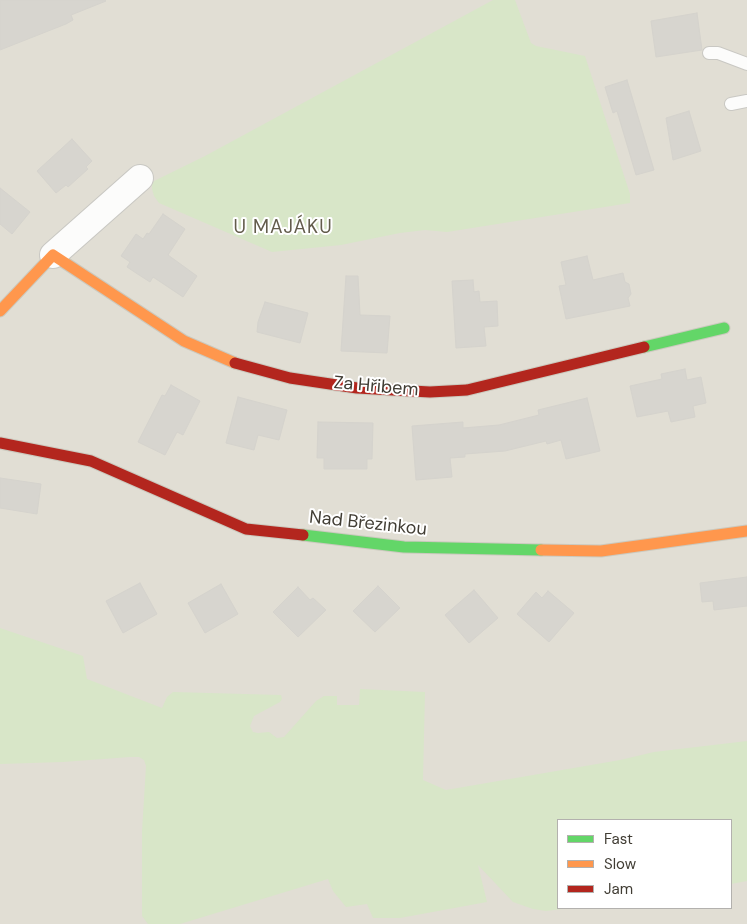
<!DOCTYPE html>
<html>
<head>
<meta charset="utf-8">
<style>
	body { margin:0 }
	#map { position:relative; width:747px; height:924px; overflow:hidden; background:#edece7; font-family:"DM Sans",sans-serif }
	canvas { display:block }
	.legend { position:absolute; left:557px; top:819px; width:175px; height:90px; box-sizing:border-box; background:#fff; border:1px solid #b3b1ae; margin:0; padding:6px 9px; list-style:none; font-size:15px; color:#413d34 }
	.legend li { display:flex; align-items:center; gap:10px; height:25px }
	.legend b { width:25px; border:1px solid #b3b1ae }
</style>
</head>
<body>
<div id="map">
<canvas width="747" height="924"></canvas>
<ul class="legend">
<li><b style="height:6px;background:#63d668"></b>Fast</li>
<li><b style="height:6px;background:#ff974d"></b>Slow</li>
<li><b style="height:6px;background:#b3261e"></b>Jam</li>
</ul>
</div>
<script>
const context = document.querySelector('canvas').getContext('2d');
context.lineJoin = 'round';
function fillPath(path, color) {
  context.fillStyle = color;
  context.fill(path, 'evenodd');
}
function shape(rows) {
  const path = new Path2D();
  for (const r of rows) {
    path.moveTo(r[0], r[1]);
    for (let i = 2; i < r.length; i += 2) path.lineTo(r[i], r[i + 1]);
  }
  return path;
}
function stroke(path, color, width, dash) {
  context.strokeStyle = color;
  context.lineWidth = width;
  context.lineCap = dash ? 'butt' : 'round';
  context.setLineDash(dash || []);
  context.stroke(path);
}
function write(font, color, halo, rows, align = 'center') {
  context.font = font + ' "DM Sans",sans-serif';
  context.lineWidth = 4;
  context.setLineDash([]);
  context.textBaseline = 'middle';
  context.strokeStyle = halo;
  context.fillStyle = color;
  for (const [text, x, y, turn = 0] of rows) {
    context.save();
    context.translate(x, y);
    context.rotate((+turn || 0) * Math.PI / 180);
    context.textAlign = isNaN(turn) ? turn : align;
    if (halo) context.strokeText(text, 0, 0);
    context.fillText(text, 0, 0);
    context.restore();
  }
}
fillPath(shape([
	[0,0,747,0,747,924,0,924],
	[558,820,731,820,731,908,558,908]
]), '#e1ded4');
fillPath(shape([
	[493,0,515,0,531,43,536,46,585,56,630,194,630,203,447,232,425,230,400,233,341,245,272,252,159,203,154,196,152,189,152,182,205,156],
	[0,628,83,656,87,679,162,708,167,697,173,692,281,695,282,699,280,702,254,716,250,726,253,732,258,733,269,732,277,738,284,737,316,701,324,696,337,696,337,705,359,705,360,689,425,692,423,780,446,790,620,760,654,752,747,741,747,881,731,884,731,820,558,820,558,908,570,908,546,911,533,909,513,902,478,865,487,902,400,918,373,918,367,904,346,907,333,891,328,879,180,924,148,924,142,916,142,831,146,766,144,760,139,757,130,757,63,762,0,764]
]), '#d8e6c8');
const building = shape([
	[0,0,105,0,106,1,71,15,73,20,66,24,0,50,0,0],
	[697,13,702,50,656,57,651,21,697,13],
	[627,80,654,170,636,175,617,111,613,113,605,87,627,80],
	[689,111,701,151,673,160,666,118,689,111],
	[72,139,92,161,86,167,88,169,68,187,66,185,56,193,37,171,72,139],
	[0,188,30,212,12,234,0,224,0,188],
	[163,214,185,229,168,255,197,276,183,297,153,277,150,282,136,273,127,267,130,262,121,256,136,234,143,239,147,233,149,234,163,214],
	[587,256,593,280,623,273,625,282,629,284,631,294,628,298,630,306,566,319,559,286,566,285,561,262,587,256],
	[346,276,358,276,360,315,390,316,387,353,341,351,346,276],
	[473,280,474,292,479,291,480,302,497,301,498,326,484,327,486,346,456,348,452,281,473,280],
	[265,302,308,313,300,343,257,332,258,322,265,302],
	[685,369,687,380,701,377,706,403,693,406,695,417,671,422,668,411,637,417,630,386,662,379,661,374,685,369],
	[171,385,200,401,183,435,177,432,165,455,138,442,162,395,165,396,171,385],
	[238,397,287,410,279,440,258,435,254,450,226,443,238,397],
	[587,398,600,451,566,459,561,440,547,444,546,441,505,451,465,454,465,457,450,458,452,477,416,480,412,426,463,422,463,428,499,425,539,415,538,410,587,398],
	[318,422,373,423,372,459,367,459,367,469,324,469,324,458,317,458,318,422],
	[0,478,41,484,37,514,0,508,0,478],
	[747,577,747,606,714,610,713,601,702,602,700,583,747,577],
	[140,583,157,614,123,633,106,601,140,583],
	[221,584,238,614,205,633,188,603,221,584],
	[378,586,400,608,375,632,353,611,378,586],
	[298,587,310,600,313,598,326,610,298,637,273,612,298,587],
	[474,590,498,618,469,643,445,615,474,590],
	[548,591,574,613,549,642,517,614,536,592,542,598,548,591]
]);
fillPath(building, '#d7d5cf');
stroke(building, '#d5d3cd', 1);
const lane = shape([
	[709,53,718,53,747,64],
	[731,104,747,101]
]);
const street = shape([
	[53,255,140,178]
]);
const fast = shape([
	[644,347,724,328],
	[303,535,404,547,541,550]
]);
const slow = shape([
	[0,311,53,255,184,341,235,363],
	[541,550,601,551,747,531]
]);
const jam = shape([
	[235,363,290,378,357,388,430,392,467,390,644,347],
	[0,443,91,461,246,529,303,535]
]);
stroke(lane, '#c9c8c3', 14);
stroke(street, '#c9c8c3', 28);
stroke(fast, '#cbc9be', 13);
stroke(slow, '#cbc9be', 13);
stroke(jam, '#cbc9be', 13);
stroke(lane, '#fcfcfb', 12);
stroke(street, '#fcfcfb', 26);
stroke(fast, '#63d668', 11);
stroke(slow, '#ff974d', 11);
stroke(jam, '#b3261e', 11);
write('18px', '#413d34', '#fff', [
	["Za Hřibem",376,387,5],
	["Nad Březinkou",368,524,6]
]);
context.letterSpacing = '1px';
write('19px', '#635c4c', '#fff', [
	["U MAJÁKU",283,228]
]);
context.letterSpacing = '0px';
</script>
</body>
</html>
